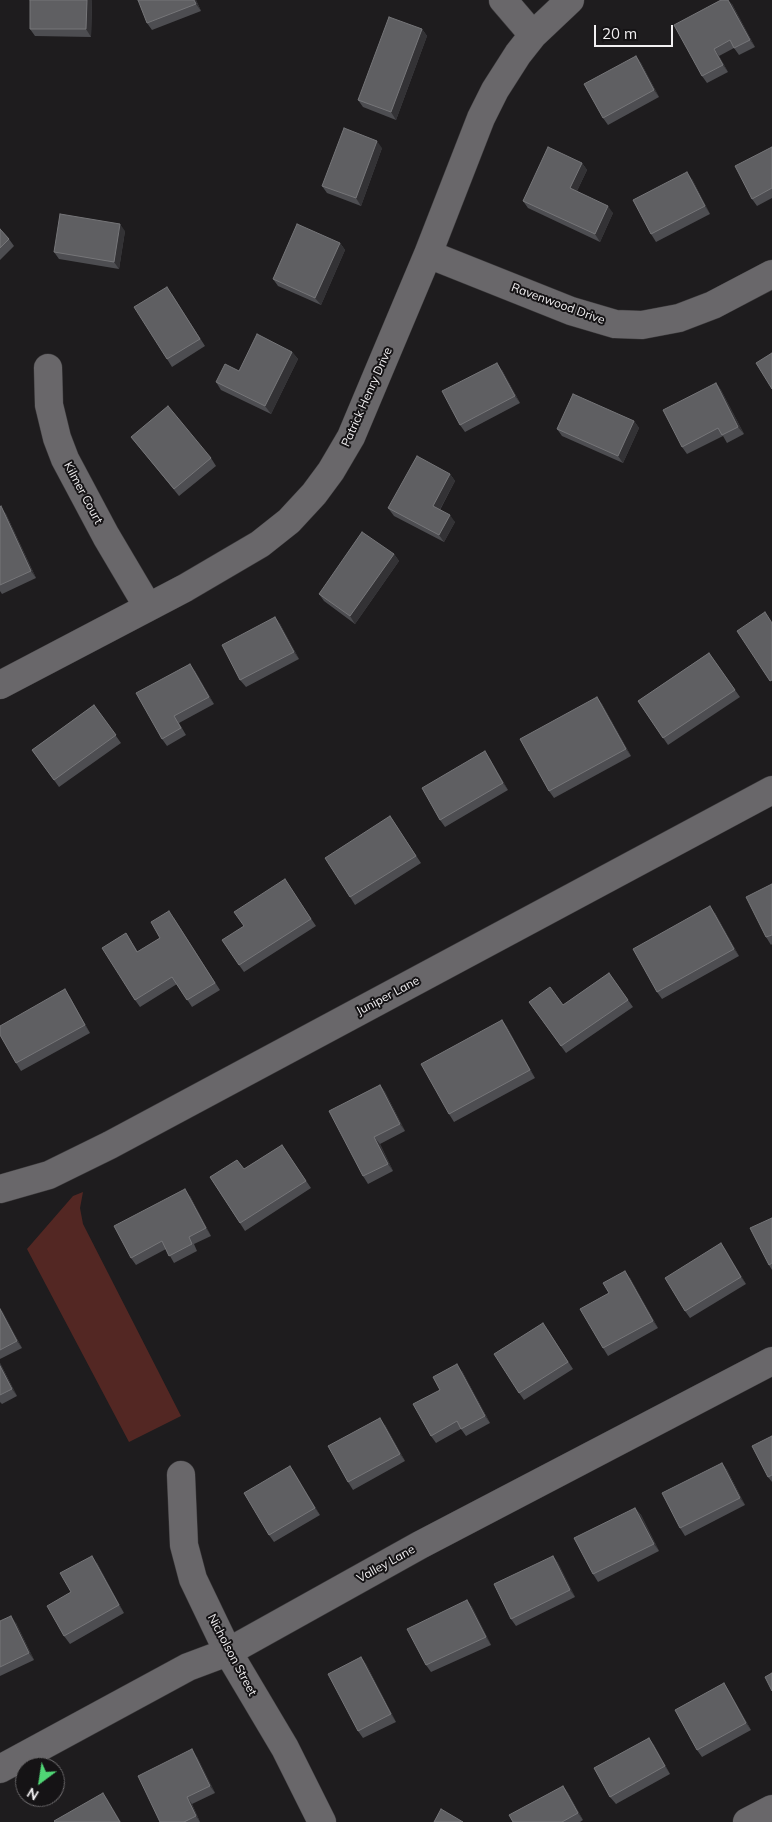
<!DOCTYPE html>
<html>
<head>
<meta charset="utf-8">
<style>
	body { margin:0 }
	#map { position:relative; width:772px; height:1822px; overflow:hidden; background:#1e1c1e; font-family:Mulish,sans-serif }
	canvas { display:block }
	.north { position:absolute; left:15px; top:1757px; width:50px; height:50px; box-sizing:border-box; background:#151315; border:1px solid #6d6b6d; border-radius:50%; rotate:211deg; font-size:14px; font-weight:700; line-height:20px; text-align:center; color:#f2f0f2 }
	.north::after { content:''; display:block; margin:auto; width:18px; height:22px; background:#50d675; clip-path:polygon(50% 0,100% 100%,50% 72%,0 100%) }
	.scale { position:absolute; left:594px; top:25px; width:79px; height:22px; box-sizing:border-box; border:2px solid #f2f0f2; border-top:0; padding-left:6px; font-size:15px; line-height:18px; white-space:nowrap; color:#f2f0f2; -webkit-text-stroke:4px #151315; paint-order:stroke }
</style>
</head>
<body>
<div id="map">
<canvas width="772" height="1822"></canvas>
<div class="north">N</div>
<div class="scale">20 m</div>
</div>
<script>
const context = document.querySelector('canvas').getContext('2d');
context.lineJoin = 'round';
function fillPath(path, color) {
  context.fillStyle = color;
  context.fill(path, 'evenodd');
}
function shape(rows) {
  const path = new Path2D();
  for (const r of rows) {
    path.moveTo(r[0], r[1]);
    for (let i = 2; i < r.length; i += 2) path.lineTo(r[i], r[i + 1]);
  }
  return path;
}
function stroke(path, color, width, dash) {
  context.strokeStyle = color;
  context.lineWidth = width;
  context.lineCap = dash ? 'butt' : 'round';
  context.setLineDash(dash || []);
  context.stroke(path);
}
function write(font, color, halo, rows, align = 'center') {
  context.font = font + ' Mulish,sans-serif';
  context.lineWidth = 4;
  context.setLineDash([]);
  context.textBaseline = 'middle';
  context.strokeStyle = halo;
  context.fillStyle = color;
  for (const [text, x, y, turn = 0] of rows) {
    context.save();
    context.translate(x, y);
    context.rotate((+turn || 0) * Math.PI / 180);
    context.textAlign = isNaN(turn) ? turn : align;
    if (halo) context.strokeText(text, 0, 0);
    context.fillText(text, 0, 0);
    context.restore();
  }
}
fillPath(shape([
	[83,1192,80,1208,83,1224,181,1416,129,1442,27,1249,73,1196]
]), '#532723');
const minor = shape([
	[503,0,533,35],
	[428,254,571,311,615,324,642,325,679,318,713,305,772,274],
	[48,368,49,405,57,438,65,459,106,536,148,607],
	[0,685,185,588,260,544,289,521,314,494,331,471,351,437,428,254,481,118,495,90,518,54,533,35,570,0],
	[0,1189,49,1175,110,1145,772,790],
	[181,1475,184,1545,193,1579,228,1652,285,1748,322,1822],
	[0,1769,188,1667,228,1652,420,1545,772,1361],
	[747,1822,772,1809]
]);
stroke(minor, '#3b393b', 29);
stroke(minor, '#69676a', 28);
fillPath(shape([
	[92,0,91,37,35,36,30,29],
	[196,0,201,11,152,30,147,23],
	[732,4,755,47,739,55,734,48,719,56,728,72,707,83,702,76],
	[422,29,427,36,396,120,363,107,358,100],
	[636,56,641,63,659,97,608,125,603,118],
	[772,147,772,198,757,206,752,199],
	[382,148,361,206,327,193,322,186],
	[582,163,587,170,577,191,613,213,600,242,528,208,523,201],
	[692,179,710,214,656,242,651,234],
	[0,229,9,239,14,246,0,260],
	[125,231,119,269,59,259,54,252],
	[340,243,345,250,321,305,278,286,273,279],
	[172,294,205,346,172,367,167,359],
	[292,352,298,359,271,414,221,390,216,382,239,371],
	[502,370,520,403,465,432,460,425],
	[716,383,721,390,744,434,727,443,723,436,687,454,682,447],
	[634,421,639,428,623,463,562,436,557,429],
	[131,437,211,458,216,466,179,496],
	[450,474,455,481,440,510,455,522,444,542,394,516,388,508],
	[0,507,6,514,36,578,2,594,0,591],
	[394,554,399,561,355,624,324,601,319,594],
	[275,617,280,624,299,659,246,687,240,680],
	[709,653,740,697,668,745,638,701],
	[195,671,214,704,179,723,186,735,167,746,162,739],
	[597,697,602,704,631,756,554,798,549,791],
	[94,705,121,743,59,787,32,750],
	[490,759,508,790,445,827,440,820],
	[390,816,421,863,355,905,350,897],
	[772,884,772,944,771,945,766,937],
	[290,887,316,926,244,972,239,965,244,926],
	[715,913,739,956,662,999,657,992],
	[174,918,220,990,192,1007,177,984,140,1007,135,1000,126,933,138,952,160,938],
	[609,973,633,1007,566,1053,529,1002,563,1005],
	[70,997,90,1033,21,1071,16,1063],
	[502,1020,507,1027,535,1078,454,1122,449,1114],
	[380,1085,385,1092,405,1131,380,1144,393,1171,368,1184,363,1176],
	[282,1145,311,1188,245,1231,210,1177,244,1169],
	[190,1196,211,1236,194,1244,197,1251,174,1263,166,1249,136,1265,131,1258],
	[772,1218,772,1270,769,1265],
	[721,1243,746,1284,690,1318,685,1311],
	[630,1278,658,1328,608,1356,603,1348,609,1293],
	[0,1308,22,1348,0,1359],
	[548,1330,573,1369,524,1400,519,1393],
	[0,1363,17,1396,2,1404,0,1402],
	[462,1371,490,1423,466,1436,461,1429,436,1443,431,1436,440,1390],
	[385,1425,405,1461,353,1490,348,1482],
	[772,1436,772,1482,768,1477],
	[722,1463,727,1470,745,1505,685,1536,680,1528],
	[290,1466,320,1515,274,1542,269,1535],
	[635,1508,641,1515,659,1551,598,1582,593,1574],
	[553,1556,558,1563,575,1597,516,1626,511,1619],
	[97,1563,124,1613,70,1644,64,1636,71,1592],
	[467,1600,472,1607,491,1645,431,1672,426,1665],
	[0,1621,16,1623,34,1660,0,1676],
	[361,1657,366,1664,396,1722,363,1738,358,1731],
	[724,1683,729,1691,751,1730,702,1757,697,1750],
	[649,1738,654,1745,670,1774,616,1804,610,1797],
	[197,1757,215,1793,192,1804,200,1822,160,1822],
	[563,1786,568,1793,583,1820,580,1822,513,1822]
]), '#4d4d51');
fillPath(shape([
	[87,0,92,0,91,37,86,29],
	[194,0,196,0,201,11,196,4],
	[728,0,732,4,755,47,750,40],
	[422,29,427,36,396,120,391,112],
	[714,49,719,56,728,72,723,65],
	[636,56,641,63,659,97,654,90],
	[377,141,382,148,361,206,356,198],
	[582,163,587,170,575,195,570,188],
	[687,172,692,179,710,214,705,206],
	[608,206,613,213,600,242,595,234],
	[120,224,125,231,119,269,114,262],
	[340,243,345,250,321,305,315,298],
	[292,352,298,359,271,414,265,406],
	[497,363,502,370,520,403,515,396],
	[716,383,721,390,744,434,738,427],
	[634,421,639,428,623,463,618,456],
	[450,474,455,481,438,513,433,506],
	[1,506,6,514,36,578,31,571],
	[450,515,455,522,444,542,439,535],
	[394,554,399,561,355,624,350,616],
	[275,617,280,624,299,659,294,652],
	[190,664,195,671,214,704,209,697],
	[597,697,602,704,631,756,626,749],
	[485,751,490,759,508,790,503,783],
	[710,906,715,913,739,956,734,949],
	[65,989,70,997,90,1033,85,1025],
	[502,1020,507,1027,535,1078,530,1070],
	[380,1085,385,1092,405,1131,400,1124],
	[374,1137,380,1144,393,1171,388,1164],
	[185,1189,190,1196,211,1236,206,1228],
	[721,1243,726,1250,746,1284,741,1277],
	[625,1271,630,1278,658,1328,653,1321],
	[0,1308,3,1312,22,1348,17,1341],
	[0,1363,17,1396,12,1389,0,1366],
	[457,1364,462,1371,490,1423,485,1416],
	[380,1418,385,1425,405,1461,400,1454],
	[722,1463,727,1470,745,1505,740,1498],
	[290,1466,295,1473,320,1515,315,1508],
	[635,1508,641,1515,659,1551,654,1544],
	[92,1556,97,1563,124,1613,119,1605],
	[553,1556,558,1563,575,1597,570,1590],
	[467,1600,472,1607,491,1645,486,1637],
	[11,1616,16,1623,34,1660,29,1653],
	[361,1657,366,1664,396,1722,391,1714],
	[724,1683,729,1691,751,1730,746,1723],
	[649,1738,654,1745,670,1774,665,1766],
	[192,1749,197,1757,215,1793,210,1786],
	[563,1786,568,1793,583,1820,578,1813],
	[103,1793,108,1800,121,1822,120,1822],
	[187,1797,192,1804,200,1822,196,1816]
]), '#333235');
const building = shape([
	[30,0,87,0,86,29,30,29,30,0],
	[138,0,194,0,196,4,147,23,138,0],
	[721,0,728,0,750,40,734,48,730,40,714,49,723,65,702,76,674,25,721,0],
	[389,17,422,29,391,112,358,100,389,17],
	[636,56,654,90,603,118,584,84,636,56],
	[344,128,377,141,356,198,322,186,344,128],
	[548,147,582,163,570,188,608,206,595,234,523,201,548,147],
	[772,147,772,188,752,199,735,166,772,147],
	[687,172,705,206,651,234,633,200,687,172],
	[60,214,120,224,114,262,54,252,60,214],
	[297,224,340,243,315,298,273,279,297,224],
	[0,229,9,239,0,248,0,229],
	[167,287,200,339,167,359,134,307,167,287],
	[257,334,292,352,265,406,216,382,225,364,239,371,257,334],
	[772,353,772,389,756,363,772,353],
	[497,363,515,396,460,425,442,391,497,363],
	[716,383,738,427,722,435,718,428,682,447,663,410,716,383],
	[573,394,634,421,618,456,557,429,573,394],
	[168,406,211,458,174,489,131,437,168,406],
	[417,456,450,474,433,506,450,515,439,535,388,508,417,456],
	[1,506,31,571,0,585,0,507,1,506],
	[362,532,394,554,350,616,319,594,362,532],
	[765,612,772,623,772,680,770,681,737,631,765,612],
	[275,617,294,652,240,680,222,645,275,617],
	[709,653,735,690,663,738,638,701,709,653],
	[190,664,209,697,174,716,181,728,162,739,136,693,190,664],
	[597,697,626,749,549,791,520,739,597,697],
	[94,705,116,735,54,780,32,750,94,705],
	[485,751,503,783,440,820,422,788,485,751],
	[390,816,416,856,350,897,325,858,390,816],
	[285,879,311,919,239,965,222,940,244,926,234,912,285,879],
	[772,884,772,935,766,937,746,897,772,884],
	[710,906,734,949,657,992,633,949,710,906],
	[169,911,215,983,187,1000,172,977,135,1000,102,948,126,933,137,952,160,938,151,922,169,911],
	[609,973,628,1000,561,1046,529,1002,550,987,563,1005,609,973],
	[65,989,85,1025,16,1063,0,1035,0,1026,65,989],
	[502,1020,530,1070,449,1114,421,1064,502,1020],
	[380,1085,400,1124,374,1137,388,1164,363,1176,329,1111,380,1085],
	[282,1145,306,1181,240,1223,210,1177,237,1160,244,1169,282,1145],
	[185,1189,206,1228,189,1237,192,1244,169,1256,162,1241,131,1258,114,1226,185,1189],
	[772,1218,772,1263,769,1265,750,1228,772,1218],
	[721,1243,741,1277,685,1311,665,1278,721,1243],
	[625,1271,653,1321,603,1348,580,1309,609,1293,603,1283,625,1271],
	[0,1309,17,1341,0,1350,0,1309],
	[543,1323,568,1362,519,1393,494,1354,543,1323],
	[457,1364,485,1416,461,1429,457,1421,431,1436,413,1404,440,1390,433,1377,457,1364],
	[0,1366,12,1389,0,1395,0,1366],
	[380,1418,400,1454,348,1482,328,1446,380,1418],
	[772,1436,772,1475,768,1477,752,1446,772,1436],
	[722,1463,740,1498,680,1528,662,1493,722,1463],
	[290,1466,315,1508,269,1535,244,1493,290,1466],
	[635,1508,654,1544,593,1574,574,1538,635,1508],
	[92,1556,119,1605,64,1636,47,1606,71,1592,60,1573,92,1556],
	[553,1556,570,1590,511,1619,494,1584,553,1556],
	[467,1600,486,1637,426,1665,407,1629,467,1600],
	[11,1616,29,1653,0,1667,0,1621,11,1616],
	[361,1657,391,1714,358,1731,328,1674,361,1657],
	[772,1673,772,1691,765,1677,772,1673],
	[724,1683,746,1723,697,1750,675,1710,724,1683],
	[649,1738,665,1766,610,1797,594,1768,649,1738],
	[192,1749,210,1786,187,1797,196,1816,184,1822,160,1822,138,1776,192,1749],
	[563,1786,578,1813,562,1822,513,1822,509,1815,563,1786],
	[103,1793,120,1822,55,1822,54,1821,103,1793],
	[441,1809,463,1822,434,1822,441,1809]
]);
fillPath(building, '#5f5f62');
stroke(building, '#767679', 1);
write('12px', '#f2f0f2', '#151315', [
	["Ravenwood Drive",558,304,20],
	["Patrick Henry Drive",367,397,-66],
	["Kilmer Court",83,493,62],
	["Juniper Lane",388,996,-28],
	["Valley Lane",386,1564,-29],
	["Nicholson Street",232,1655,62]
]);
</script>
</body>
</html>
